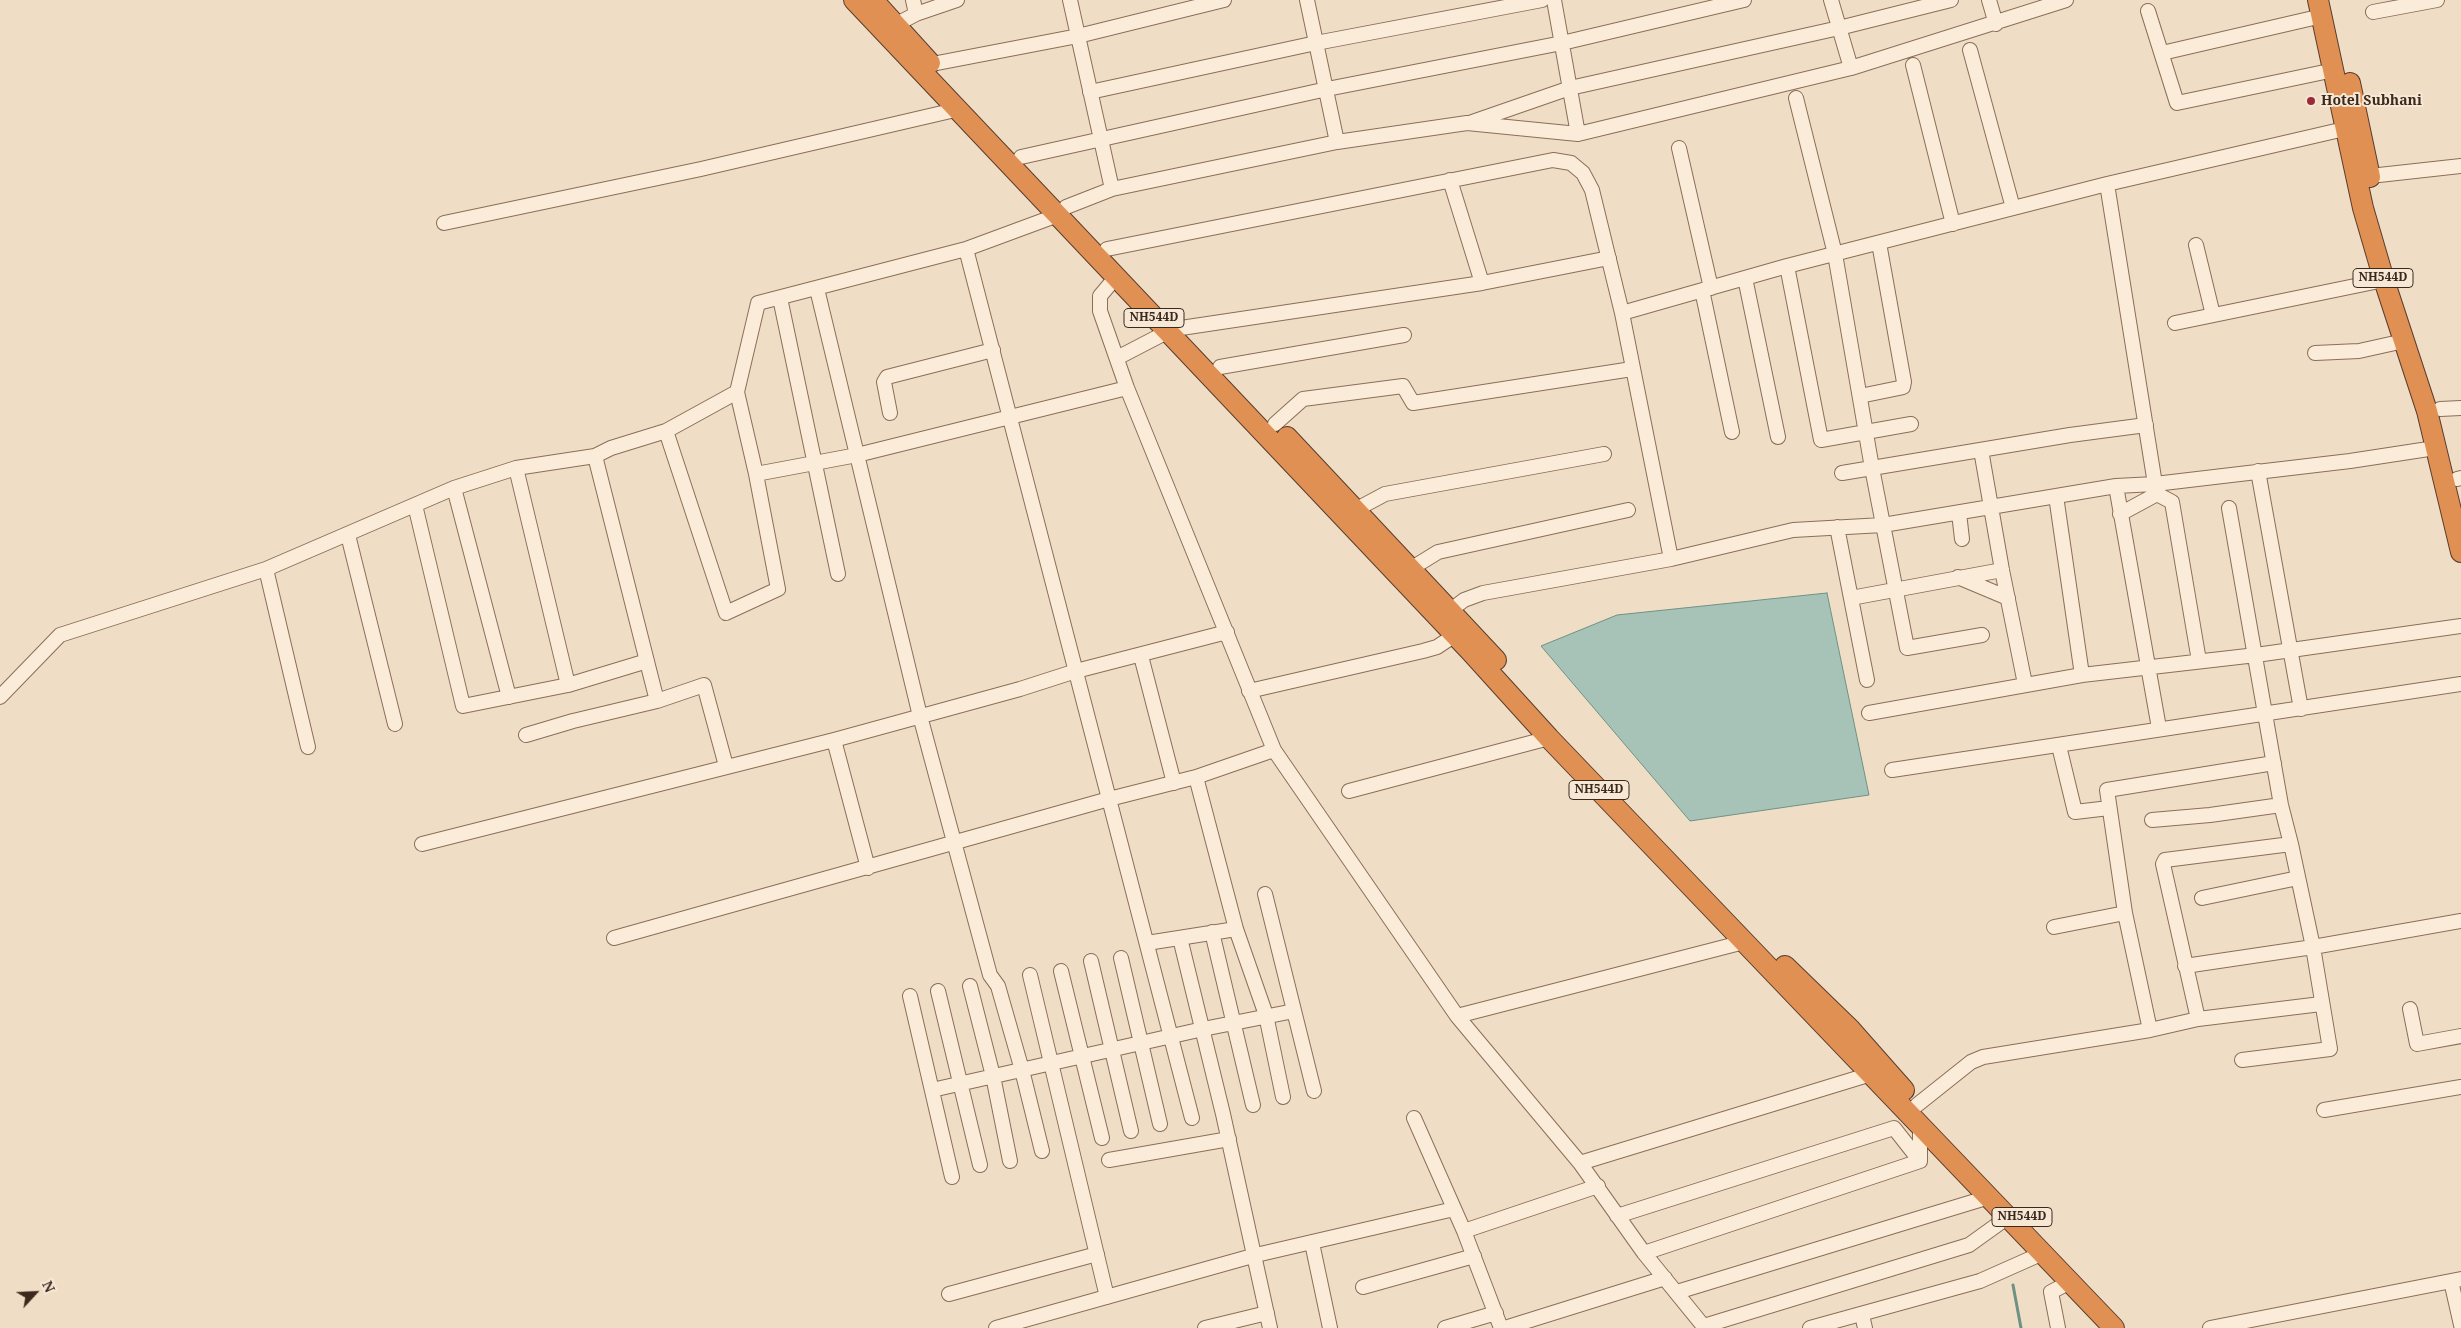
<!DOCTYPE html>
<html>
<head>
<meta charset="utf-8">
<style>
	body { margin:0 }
	#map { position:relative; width:2461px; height:1328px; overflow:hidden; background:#f0ddc5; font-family:"Noto Serif",serif }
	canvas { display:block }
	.north { position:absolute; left:10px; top:1268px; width:50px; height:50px; -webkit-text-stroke:4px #f7e8d5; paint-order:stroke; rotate:65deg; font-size:14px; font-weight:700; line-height:20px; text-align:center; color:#3b291e }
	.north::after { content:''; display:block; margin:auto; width:18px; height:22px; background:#3b291e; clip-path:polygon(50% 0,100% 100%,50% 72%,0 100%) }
</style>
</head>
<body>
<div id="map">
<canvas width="2461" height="1328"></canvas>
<div class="north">N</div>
</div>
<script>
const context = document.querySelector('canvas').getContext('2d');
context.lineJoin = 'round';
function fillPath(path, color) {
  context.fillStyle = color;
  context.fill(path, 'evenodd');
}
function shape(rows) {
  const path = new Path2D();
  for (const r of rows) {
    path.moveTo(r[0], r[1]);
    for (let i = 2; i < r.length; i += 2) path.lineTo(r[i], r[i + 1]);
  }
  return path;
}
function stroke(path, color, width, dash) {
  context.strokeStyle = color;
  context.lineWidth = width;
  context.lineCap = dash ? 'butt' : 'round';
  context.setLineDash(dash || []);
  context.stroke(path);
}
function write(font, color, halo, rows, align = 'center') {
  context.font = font + ' "Noto Serif",serif';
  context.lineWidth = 4;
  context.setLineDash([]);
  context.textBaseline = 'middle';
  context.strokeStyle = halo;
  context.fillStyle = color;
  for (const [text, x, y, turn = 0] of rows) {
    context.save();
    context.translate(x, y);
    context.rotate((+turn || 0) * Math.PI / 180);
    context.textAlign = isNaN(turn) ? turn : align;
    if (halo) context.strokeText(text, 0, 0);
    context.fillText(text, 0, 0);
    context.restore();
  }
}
const water = shape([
	[1827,593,1869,795,1690,821,1541,646,1617,615,1827,593]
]);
fillPath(water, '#a7c3b7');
stroke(water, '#6d9284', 1);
stroke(shape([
	[2013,1285,2021,1328]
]), '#6d9284', 3);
const minor = shape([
	[913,0,916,14],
	[1070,0,1112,189],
	[1307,0,1337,142],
	[1554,0,1578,134],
	[1831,0,1851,68],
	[1989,0,1996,24],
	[2148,11,2177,103,2334,70],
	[2373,12,2437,0],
	[897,24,916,14,957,0],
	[1970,50,2013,208],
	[2162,53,2322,16],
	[932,64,1078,36,1224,0],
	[1913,65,1953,224],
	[1090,92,1316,43,1542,0],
	[1796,98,1835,254,1872,468,1907,648,1982,635],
	[1472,122,1570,88,1839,28,1951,0],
	[1679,148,1711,288],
	[1021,157,1327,89,1562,43,1744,0],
	[2370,176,2461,166],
	[1450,180,1482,283],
	[2107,184,2353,127],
	[1066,207,1112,189,1337,142,1467,123,1578,134,1851,68,2066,0],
	[444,223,701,169,955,110],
	[2196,245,2213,315],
	[966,249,1192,1118],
	[1107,249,1553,160,1571,163,1583,173,1592,190,1622,313,1671,559],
	[1787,266,1821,440,1911,424],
	[1116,277,1100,296,1100,311,1127,388,1274,750,1457,1016,1580,1163,1644,1253,1705,1328],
	[1745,278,1778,437],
	[817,289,920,716,990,975,998,986,1022,1070,1042,1151],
	[1702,290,1732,432],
	[780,298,838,574],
	[1622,313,1787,266,2107,184,2155,484,2157,494,2172,502,2199,661],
	[2175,323,2384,280],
	[1181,328,1482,283,1609,258],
	[2315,353,2359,351,2404,341],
	[1117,358,1167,332],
	[1220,367,1404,335],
	[1860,396,1899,388,1903,387,1904,382,1879,243],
	[2440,409,2461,408],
	[890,413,884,382,887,377,993,350],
	[1275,424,1303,399,1403,386,1413,403,1632,369],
	[666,431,726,613,778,589,756,474,737,392],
	[1981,450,2002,570,2025,684],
	[595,456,657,701],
	[516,468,568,685],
	[2258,471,2301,709],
	[1842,473,2070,435,2146,425],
	[756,474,857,455,1127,388],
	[2457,479,2461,478],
	[2116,486,2159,728],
	[454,488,509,697],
	[2056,496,2082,675],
	[415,505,463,706,568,685,647,661],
	[2229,508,2281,805,2291,844,2313,947,2330,1049,2242,1060],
	[1357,509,1385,494,1604,454],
	[1959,513,1962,539],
	[2120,514,2157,494],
	[1837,527,1867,680],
	[348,535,395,724],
	[1412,568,1438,552,1628,510],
	[266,569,308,747],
	[1958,577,2008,598],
	[1851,598,2002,570],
	[1451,610,1464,600,1483,593,1671,559,1793,530,1883,525,2116,486,2155,484,2350,461,2435,448],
	[1141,656,1174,783],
	[1249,691,1423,651,1437,647,1455,635],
	[0,697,60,635,266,569,454,488,516,468,595,456,611,448,666,431,737,392,758,303,966,249,1058,215],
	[1869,713,2082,675,2256,655,2461,626],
	[526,735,573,721,657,701,704,685,726,766],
	[834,740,868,868],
	[2059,746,2075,812,2109,808],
	[1892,770,2461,684],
	[1196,777,1236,929,1266,1015,1283,1097],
	[1349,791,1549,738],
	[2152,820,2210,815,2281,805],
	[422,844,834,740,1020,689,1076,671,1227,632],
	[1265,894,1314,1091],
	[2202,898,2298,878],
	[2054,927,2125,913],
	[1212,932,1253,1105],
	[614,938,1109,799,1196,777,1274,750],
	[1180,938,1223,1114,1270,1328],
	[1147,943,1236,929],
	[1121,958,1160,1124],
	[1091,961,1131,1131],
	[2185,966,2313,947,2461,921],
	[1061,971,1102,1138],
	[1030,975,1107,1297],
	[970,986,993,1076,1010,1161],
	[938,991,980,1165],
	[910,996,952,1177],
	[2410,1009,2417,1044,2461,1036],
	[1457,1016,1744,942],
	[2198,1019,2163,864,2165,860,2291,844],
	[2150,1030,2125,913,2107,790,2274,763],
	[932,1090,1203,1029,1294,1011],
	[1917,1105,1971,1062,1983,1057,2150,1030,2198,1019,2321,1004],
	[2324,1110,2461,1087],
	[1414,1118,1464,1231,1501,1328],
	[1109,1160,1229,1139],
	[1580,1163,1871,1074],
	[1617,1216,1894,1128,1920,1161],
	[1464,1231,1598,1186],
	[1312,1243,1330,1328],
	[1644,1253,1920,1161,1920,1124],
	[2451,1281,2461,1325],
	[1363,1287,1474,1256],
	[1677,1292,1989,1197],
	[949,1294,1097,1254],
	[1862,1315,1865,1328],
	[1704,1326,1969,1245,2008,1217],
	[996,1328,1256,1255,1454,1209],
	[1205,1328,1267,1313],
	[1445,1328,1496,1313],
	[1505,1328,1665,1278],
	[1810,1328,1980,1281,2043,1253],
	[2058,1328,2051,1292,2070,1282],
	[2210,1328,2461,1279]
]);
const highway = shape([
	[854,0,1471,652,1549,738,2114,1328],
	[873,0,930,63],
	[2318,0,2363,208,2384,280,2427,411,2461,552],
	[2350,83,2370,177],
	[1287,437,1496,660],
	[1785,966,1851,1030,1904,1090]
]);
stroke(minor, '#8b6e5a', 16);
stroke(highway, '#593d2e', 22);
stroke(minor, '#faecd8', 14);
stroke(highway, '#e19053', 20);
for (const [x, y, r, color] of [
	[2311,101,5,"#9c2838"]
]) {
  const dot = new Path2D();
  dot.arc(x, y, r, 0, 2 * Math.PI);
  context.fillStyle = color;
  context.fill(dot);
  stroke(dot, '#f7e8d5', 2);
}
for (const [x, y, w] of [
	[2383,278,60],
	[1154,318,60],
	[1599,790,60],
	[2022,1217,60]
]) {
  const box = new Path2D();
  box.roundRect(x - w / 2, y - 9.5, w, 19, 4);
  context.fillStyle = '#f7e8d5';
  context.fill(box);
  stroke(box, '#3b291e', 1);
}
write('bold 12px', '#3b291e', null, [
	["NH544D",2383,278],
	["NH544D",1154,318],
	["NH544D",1599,790],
	["NH544D",2022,1217]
]);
write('bold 14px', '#3b291e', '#f7e8d5', [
	["Hotel Subhani",2321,101]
], 'left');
</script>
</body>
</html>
